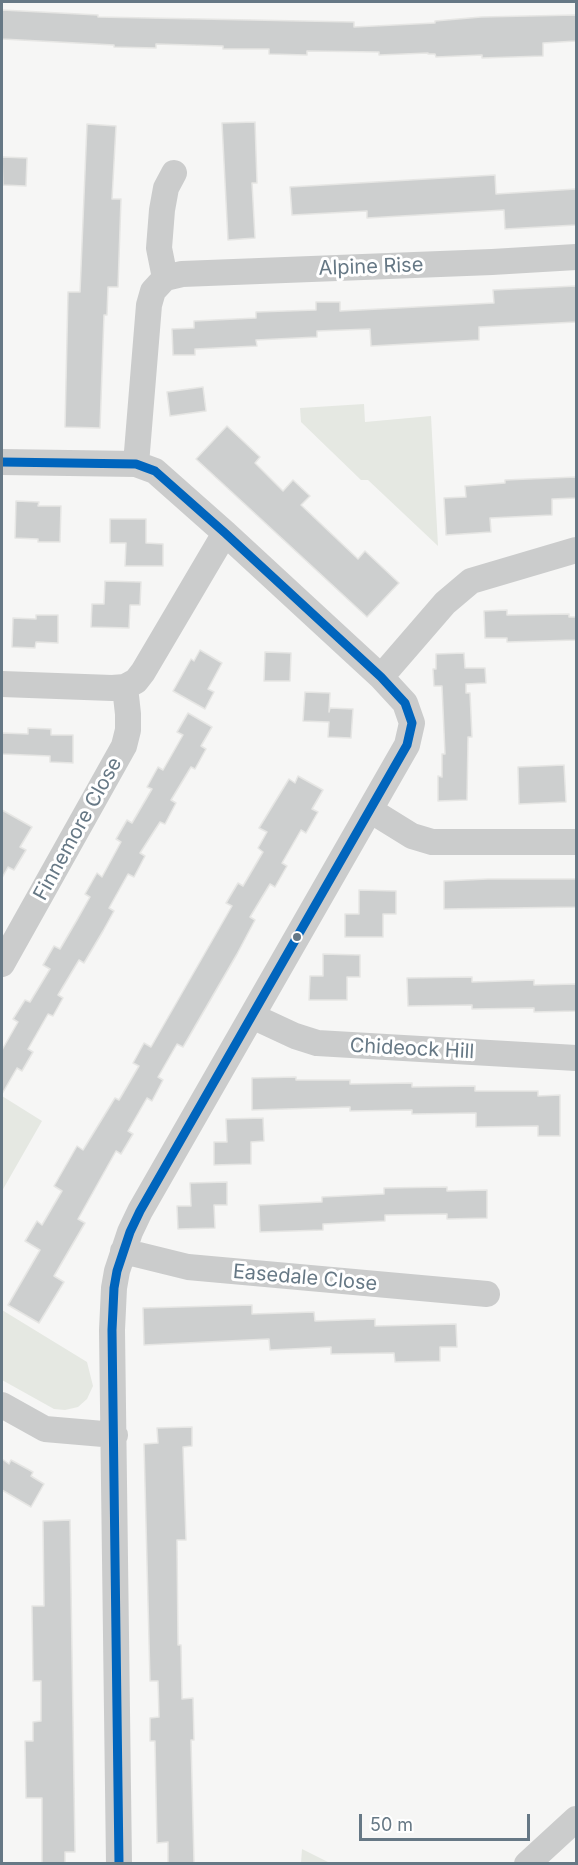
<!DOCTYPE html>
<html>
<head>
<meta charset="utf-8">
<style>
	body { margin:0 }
	#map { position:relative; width:578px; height:1865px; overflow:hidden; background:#f6f6f5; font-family:Inter,sans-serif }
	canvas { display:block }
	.frame { position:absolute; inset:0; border:3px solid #667885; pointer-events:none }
	.scale { position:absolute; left:359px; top:1814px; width:171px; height:27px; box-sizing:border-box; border:3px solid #667885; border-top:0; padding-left:8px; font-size:18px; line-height:21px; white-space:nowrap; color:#667885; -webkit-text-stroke:4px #fff; paint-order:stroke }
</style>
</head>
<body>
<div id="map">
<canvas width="578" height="1865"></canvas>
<div class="frame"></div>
<div class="scale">50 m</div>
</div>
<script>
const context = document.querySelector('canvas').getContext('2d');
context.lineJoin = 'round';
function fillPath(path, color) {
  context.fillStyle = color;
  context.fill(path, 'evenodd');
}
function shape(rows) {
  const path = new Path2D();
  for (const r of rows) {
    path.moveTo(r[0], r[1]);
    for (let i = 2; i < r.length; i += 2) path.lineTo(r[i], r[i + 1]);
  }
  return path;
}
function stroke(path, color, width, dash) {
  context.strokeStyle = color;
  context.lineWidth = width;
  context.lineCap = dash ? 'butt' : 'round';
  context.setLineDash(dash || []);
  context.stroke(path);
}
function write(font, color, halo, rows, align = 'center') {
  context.font = font + ' Inter,sans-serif';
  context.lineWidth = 6;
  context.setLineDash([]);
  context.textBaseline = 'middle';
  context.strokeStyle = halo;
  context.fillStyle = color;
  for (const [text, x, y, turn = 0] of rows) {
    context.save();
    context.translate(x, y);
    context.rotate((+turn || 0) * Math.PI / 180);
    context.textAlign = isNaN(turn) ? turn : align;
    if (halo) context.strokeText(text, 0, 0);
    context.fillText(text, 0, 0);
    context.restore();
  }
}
fillPath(shape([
	[364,404,365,422,431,416,438,546,368,480,361,480,301,422,300,408],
	[2,1096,42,1121,2,1191],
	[2,1310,87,1362,93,1386,87,1399,78,1407,65,1410,54,1409,2,1380],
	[302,1849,330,1863,301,1863]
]), '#e5e8e2');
const building = shape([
	[2,10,98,15,98,17,354,22,354,27,435,23,435,21,481,17,576,15,576,41,543,43,543,56,482,58,482,55,436,57,435,54,428,54,428,53,379,55,379,52,307,51,307,55,269,54,269,49,223,49,223,46,156,44,156,48,114,47,114,45,2,39,2,10],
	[255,122,257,183,252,183,255,238,228,240,222,123,255,122],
	[87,124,116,126,112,199,121,199,118,287,108,287,107,315,104,315,100,428,65,427,68,292,80,292,87,124],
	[2,157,27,158,26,186,3,185,2,157],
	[495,175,496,194,576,189,576,225,505,229,504,210,367,218,367,211,292,215,290,187,495,175],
	[576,286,576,322,479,327,479,340,371,346,370,329,317,331,317,337,256,340,257,346,195,349,195,355,173,355,172,329,194,328,194,321,256,318,256,312,316,310,316,302,340,302,340,311,494,303,493,290,576,286],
	[203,387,206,411,170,416,167,392,203,387],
	[227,426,260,457,255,463,283,491,293,480,310,496,301,505,358,559,365,551,399,583,367,617,196,459,227,426],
	[576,477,576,498,552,499,552,515,490,518,491,532,446,535,444,498,466,497,465,486,505,483,505,480,576,477],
	[16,501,39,502,38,506,61,506,60,542,38,542,38,539,15,538,16,501],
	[110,519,146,519,146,543,163,544,163,566,125,566,126,543,110,543,110,519],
	[105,581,141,582,140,605,130,605,129,628,91,627,92,604,104,604,105,581],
	[507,610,507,615,569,614,569,617,576,617,576,640,507,642,507,638,485,638,484,611,507,610],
	[36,615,58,615,58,643,36,642,35,648,12,647,13,618,36,619,36,615],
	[200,650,222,663,208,689,214,692,205,709,173,691,191,659,194,661,200,650],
	[265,652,291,653,290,681,264,681,265,652],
	[464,653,465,668,485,668,486,683,466,684,466,693,470,693,472,737,468,737,467,800,438,801,438,776,442,777,442,754,445,754,442,686,434,686,433,669,436,669,436,654,464,653],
	[305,692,330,693,329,712,330,708,353,709,351,738,328,737,329,722,303,721,305,692],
	[188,713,212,727,201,746,206,749,195,769,191,767,171,800,176,803,165,824,160,822,140,853,145,856,134,877,128,874,109,908,114,911,103,931,84,963,79,960,58,995,63,998,53,1016,48,1014,28,1049,33,1052,22,1071,17,1068,2,1094,2,1050,18,1022,13,1019,25,1000,30,1002,50,969,43,965,54,946,60,949,77,920,90,897,85,894,97,873,102,877,121,842,116,839,127,820,132,823,152,789,147,787,158,767,163,770,183,735,177,732,188,713],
	[28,728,51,729,51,735,73,735,73,763,50,762,50,756,2,754,2,733,28,734,28,728],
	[564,765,566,802,519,804,518,767,564,765],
	[298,776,323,790,312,809,318,812,306,833,301,830,282,863,287,866,275,887,270,884,250,917,255,920,237,954,183,1047,177,1044,158,1077,163,1080,152,1101,147,1098,128,1131,133,1134,121,1154,116,1151,78,1219,85,1223,54,1276,64,1282,39,1323,8,1305,40,1250,25,1241,37,1221,42,1225,62,1191,54,1186,77,1146,83,1150,115,1098,119,1100,139,1066,133,1063,144,1043,151,1047,232,906,226,903,238,883,243,886,263,852,258,848,267,832,259,828,289,779,295,783,298,776],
	[2,810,32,827,20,847,26,850,14,870,8,867,2,878,2,810],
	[488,879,576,879,576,907,444,909,444,881,488,879],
	[359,890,396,891,396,914,383,914,383,937,345,937,345,914,359,914,359,890],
	[323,954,360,955,360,977,347,977,347,1000,309,1000,310,976,323,976,323,954],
	[472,977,472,982,534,980,534,985,576,984,576,1011,534,1012,534,1008,472,1009,472,1005,408,1006,407,978,472,977],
	[296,1077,296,1080,350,1080,350,1084,412,1083,412,1087,475,1086,475,1091,538,1091,538,1096,560,1095,560,1136,538,1136,538,1126,476,1127,476,1113,412,1114,412,1110,350,1111,350,1107,252,1110,252,1078,296,1077],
	[263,1118,264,1141,251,1142,251,1164,214,1165,214,1142,227,1142,226,1119,263,1118],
	[227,1182,227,1205,214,1205,215,1228,178,1229,177,1206,191,1206,190,1183,227,1182],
	[447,1187,447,1191,487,1190,487,1218,447,1219,447,1214,385,1215,385,1221,323,1224,323,1230,260,1232,259,1205,322,1202,322,1197,384,1194,384,1188,447,1187],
	[252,1305,252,1314,314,1312,315,1321,375,1319,375,1326,456,1324,457,1347,440,1347,440,1361,395,1362,394,1353,331,1354,331,1347,270,1350,269,1339,144,1345,143,1308,252,1305],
	[192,1427,192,1446,183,1447,186,1540,177,1540,178,1645,181,1645,182,1699,193,1698,194,1740,191,1740,194,1863,168,1863,168,1842,157,1843,155,1741,150,1741,150,1718,159,1717,158,1681,150,1681,144,1444,158,1443,157,1428,192,1427],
	[2,1459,9,1464,11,1460,33,1472,31,1476,44,1484,31,1507,2,1490,2,1459],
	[70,1520,75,1852,65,1852,65,1863,42,1863,42,1798,26,1798,25,1741,33,1741,33,1722,41,1721,41,1681,33,1681,32,1606,44,1606,43,1521,70,1520]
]);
fillPath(building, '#cdcfcf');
stroke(building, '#e6e6e4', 1.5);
stroke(shape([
	[165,278,159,248,162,210,166,188,174,173],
	[2,462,136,464,155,471,225,533,381,677,405,703,412,723,407,745,140,1211,130,1232,117,1271,114,1288,112,1330,119,1864],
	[136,464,149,305,153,291,165,278,182,274,492,262,576,257],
	[381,677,445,603,471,581,576,550],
	[2,684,112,688,125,687,136,681,143,672,225,533],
	[370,810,412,836,432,842,576,842],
	[2,964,124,746,128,730,128,714,125,687],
	[252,1016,295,1036,317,1043,576,1058],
	[123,1251,188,1267,487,1294],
	[2,1405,45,1429,115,1435],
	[527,1864,576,1819]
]), '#cbcccc', 26);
stroke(shape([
	[2,462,136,464,155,471,225,533,381,677,405,703,412,723,407,745,140,1211,130,1232,117,1271,114,1288,112,1330,119,1864]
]), '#0065bd', 9);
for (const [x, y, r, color] of [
	[297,937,5,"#667885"]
]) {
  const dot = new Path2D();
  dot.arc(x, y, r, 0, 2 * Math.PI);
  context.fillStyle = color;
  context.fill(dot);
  stroke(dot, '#fff', 2);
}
write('20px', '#667885', '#fff', [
	["Alpine Rise",371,267,-2],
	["Finnemore Close",78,829,-61],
	["Chideock Hill",412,1049,3],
	["Easedale Close",305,1278,5]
]);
</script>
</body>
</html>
